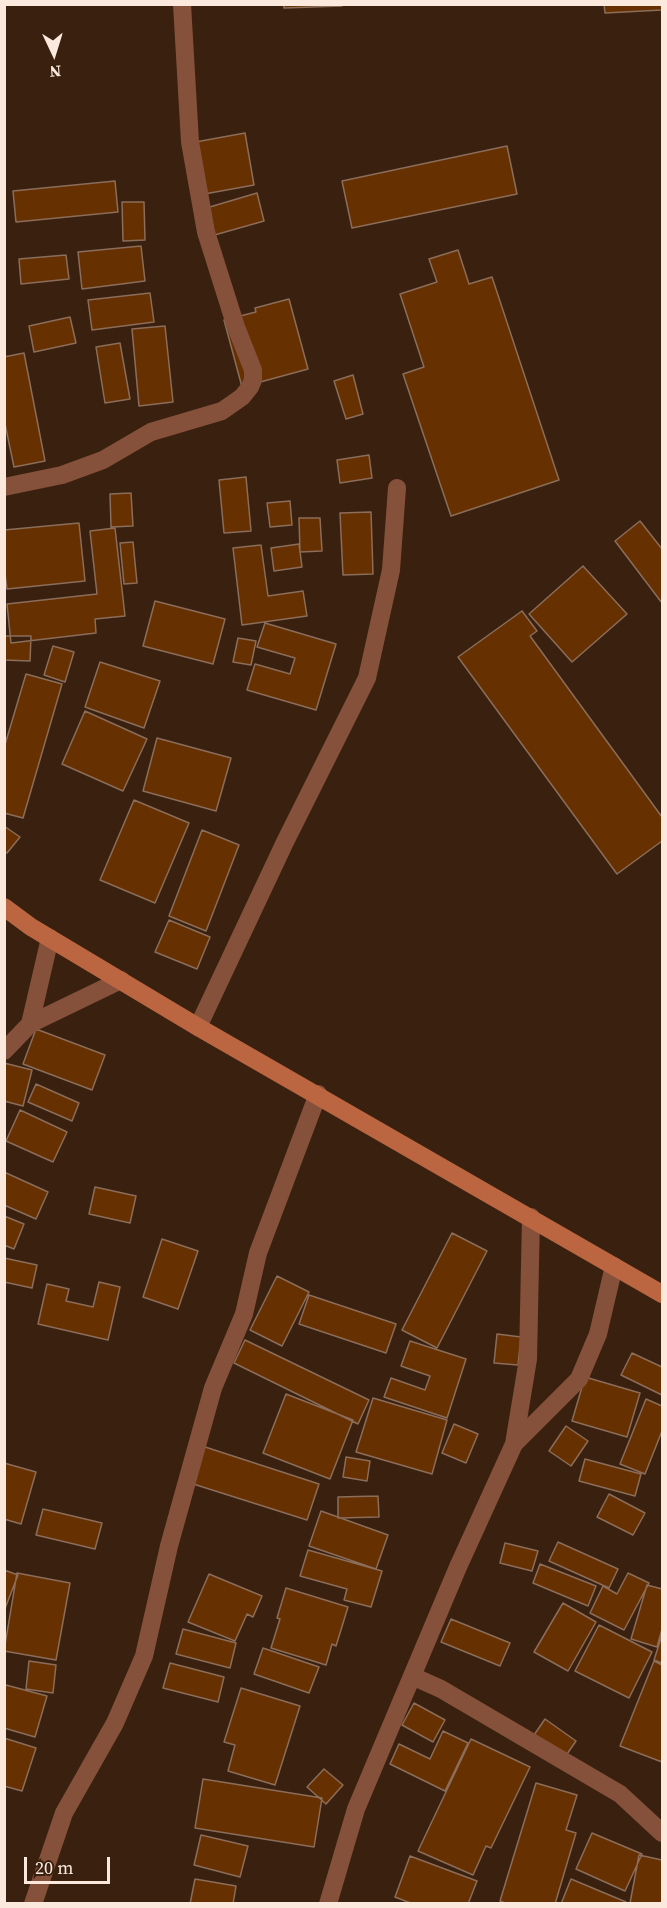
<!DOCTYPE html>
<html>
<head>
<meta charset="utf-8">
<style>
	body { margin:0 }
	#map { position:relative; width:667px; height:1908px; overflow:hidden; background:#3a210f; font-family:"Source Serif 4",serif }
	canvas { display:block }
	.frame { position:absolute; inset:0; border:6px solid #fbe9de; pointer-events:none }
	.north { position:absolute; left:24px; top:24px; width:60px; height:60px; -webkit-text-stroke:4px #3a210f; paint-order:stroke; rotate:176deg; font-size:16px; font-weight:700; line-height:24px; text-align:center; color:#fbe9de }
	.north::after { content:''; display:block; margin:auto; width:21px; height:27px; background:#fbe9de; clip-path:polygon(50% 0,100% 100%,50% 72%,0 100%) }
	.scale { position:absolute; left:24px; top:1857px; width:86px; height:27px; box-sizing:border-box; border:3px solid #fbe9de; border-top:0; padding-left:8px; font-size:18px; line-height:21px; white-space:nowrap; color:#fbe9de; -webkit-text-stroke:4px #3a210f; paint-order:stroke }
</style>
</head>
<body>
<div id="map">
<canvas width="667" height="1908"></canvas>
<div class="frame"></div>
<div class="north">N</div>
<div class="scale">20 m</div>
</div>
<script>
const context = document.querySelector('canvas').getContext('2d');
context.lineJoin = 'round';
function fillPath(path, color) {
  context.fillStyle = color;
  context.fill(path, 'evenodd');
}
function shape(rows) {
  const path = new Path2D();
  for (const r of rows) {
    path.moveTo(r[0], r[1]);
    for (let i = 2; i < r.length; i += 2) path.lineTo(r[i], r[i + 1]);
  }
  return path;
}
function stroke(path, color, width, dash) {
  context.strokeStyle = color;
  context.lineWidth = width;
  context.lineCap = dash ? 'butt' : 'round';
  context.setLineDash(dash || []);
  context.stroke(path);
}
const building = shape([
	[284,4,342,4,342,6,284,8,284,4],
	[604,4,661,4,662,10,605,13,604,4],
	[245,133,254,185,199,195,190,143,245,133],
	[507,146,517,194,352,228,342,181,507,146],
	[115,181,118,212,16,222,13,191,115,181],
	[257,193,264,221,211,236,203,209,257,193],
	[122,202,144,202,145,240,123,241,122,202],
	[141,246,145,281,82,289,78,252,141,246],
	[458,250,469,284,492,277,559,480,451,516,403,374,424,367,400,294,437,282,429,259,458,250],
	[66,255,69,279,21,284,19,259,66,255],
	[150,293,154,322,92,330,88,300,150,293],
	[289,299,308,369,242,387,224,320,256,312,255,308,289,299],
	[70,317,76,343,34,352,29,326,70,317],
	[165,326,173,402,139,406,132,329,165,326],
	[120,343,130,399,105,403,96,347,120,343],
	[24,353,45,461,14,467,4,419,4,357,24,353],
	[353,375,363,414,346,419,334,381,353,375],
	[369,455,372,478,340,483,337,460,369,455],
	[246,477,251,531,224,533,219,480,246,477],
	[131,493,133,526,111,527,110,494,131,493],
	[290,501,292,525,270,527,267,503,290,501],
	[371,512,373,574,343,575,340,513,371,512],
	[299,518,320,518,322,551,300,552,299,518],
	[640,521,662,549,662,603,615,541,640,521],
	[79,523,85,581,7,589,4,565,4,530,79,523],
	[115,528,125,616,95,619,96,633,11,643,7,604,97,594,90,531,115,528],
	[133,542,137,583,124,584,120,543,133,542],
	[299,544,302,567,274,571,271,548,299,544],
	[261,545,268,596,303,591,307,616,242,625,233,548,261,545],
	[583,566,627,614,572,662,529,614,583,566],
	[155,601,225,619,213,664,143,646,155,601],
	[522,611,537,631,530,636,662,817,662,841,617,874,458,657,522,611],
	[265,623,336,644,316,710,247,690,255,664,290,674,295,658,257,647,265,623],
	[4,636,31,636,30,661,4,660,4,636],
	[238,638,256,641,251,665,233,662,238,638],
	[53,646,74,652,65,682,44,675,53,646],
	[100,662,160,681,144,728,85,707,100,662],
	[26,674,62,684,23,818,4,813,4,748,26,674],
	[85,711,147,739,123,791,62,764,85,711],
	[157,738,231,758,216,811,143,791,157,738],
	[134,800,189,823,155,903,100,880,134,800],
	[4,826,20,837,7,853,4,851,4,826],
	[202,830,239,845,206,931,169,916,202,830],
	[169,920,210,937,197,969,155,952,169,920],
	[36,1029,105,1055,92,1090,23,1064,36,1029],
	[4,1063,32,1070,23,1106,4,1101,4,1063],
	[36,1084,79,1103,72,1121,28,1102,36,1084],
	[20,1110,67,1132,53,1162,6,1141,20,1110],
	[4,1172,48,1192,36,1219,4,1205,4,1172],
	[95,1187,136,1196,130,1223,89,1214,95,1187],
	[4,1216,24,1224,14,1249,4,1245,4,1216],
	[452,1233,487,1251,437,1348,402,1330,452,1233],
	[162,1239,198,1251,178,1309,143,1297,162,1239],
	[4,1258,37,1265,32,1288,4,1282,4,1258],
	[277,1276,309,1292,282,1346,250,1330,277,1276],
	[99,1282,120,1287,108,1340,38,1324,47,1284,69,1289,66,1301,93,1307,99,1282],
	[309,1295,396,1324,386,1353,299,1324,309,1295],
	[497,1334,521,1337,518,1365,494,1363,497,1334],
	[245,1340,369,1400,358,1424,234,1363,245,1340],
	[410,1341,466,1359,447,1418,384,1397,391,1378,425,1390,430,1376,401,1366,410,1341],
	[632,1353,662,1367,662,1395,621,1375,632,1353],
	[585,1377,640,1393,627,1437,572,1421,585,1377],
	[286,1394,353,1420,330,1479,263,1453,286,1394],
	[373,1398,447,1420,432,1474,356,1452,373,1398],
	[646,1399,662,1406,662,1431,645,1474,620,1464,646,1399],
	[454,1424,478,1434,466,1463,442,1453,454,1424],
	[566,1426,588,1441,571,1466,549,1451,566,1426],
	[199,1445,319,1484,307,1520,187,1482,199,1445],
	[346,1457,370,1461,367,1481,343,1477,346,1457],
	[585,1459,641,1474,635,1496,579,1481,585,1459],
	[4,1463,36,1472,21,1524,4,1519,4,1463],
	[609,1494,645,1513,633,1535,597,1517,609,1494],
	[378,1496,379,1517,338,1518,338,1497,378,1496],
	[43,1509,102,1523,95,1549,36,1535,43,1509],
	[321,1511,388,1535,376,1569,309,1546,321,1511],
	[558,1542,618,1569,609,1588,549,1561,558,1542],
	[505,1543,538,1551,532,1571,500,1563,505,1543],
	[308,1550,382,1571,371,1607,344,1600,347,1589,300,1576,308,1550],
	[540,1564,596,1586,588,1606,533,1583,540,1564],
	[4,1570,18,1575,4,1611,4,1570],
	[17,1573,70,1583,56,1660,4,1651,17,1573],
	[628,1573,649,1583,624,1630,590,1613,603,1586,617,1594,628,1573],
	[209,1574,262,1596,253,1617,247,1614,235,1641,188,1622,209,1574],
	[647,1585,662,1589,662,1629,657,1647,631,1639,647,1585],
	[286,1588,348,1607,336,1646,332,1644,326,1665,271,1648,280,1619,277,1618,286,1588],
	[563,1603,596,1622,568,1671,534,1652,563,1603],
	[451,1619,510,1643,500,1666,441,1642,451,1619],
	[599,1625,652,1652,629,1698,575,1671,599,1625],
	[183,1629,236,1643,230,1668,176,1654,183,1629],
	[662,1635,662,1663,654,1660,662,1635],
	[263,1648,319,1667,309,1693,254,1674,263,1648],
	[29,1661,56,1665,53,1693,26,1689,29,1661],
	[654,1661,662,1665,662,1762,620,1746,654,1661],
	[170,1663,224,1677,218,1702,163,1688,170,1663],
	[6,1685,47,1696,35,1737,4,1728,4,1691,6,1685],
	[241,1688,300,1706,275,1785,228,1771,235,1745,224,1742,241,1688],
	[414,1703,445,1720,433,1742,402,1725,414,1703],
	[545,1719,576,1741,565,1757,534,1735,545,1719],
	[443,1731,468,1743,445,1791,390,1764,399,1744,430,1759,443,1731],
	[4,1738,36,1748,22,1791,4,1786,4,1738],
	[471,1739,530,1767,491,1848,486,1846,473,1875,418,1851,471,1739],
	[324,1769,343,1785,326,1804,307,1787,324,1769],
	[203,1779,322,1798,314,1847,195,1828,203,1779],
	[536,1783,577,1795,566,1830,576,1833,555,1904,508,1904,500,1901,536,1783],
	[592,1833,642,1854,625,1891,576,1869,592,1833],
	[201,1835,248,1846,240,1877,194,1865,201,1835],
	[639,1855,662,1860,662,1904,630,1903,639,1855],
	[410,1856,477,1881,468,1904,413,1904,395,1897,410,1856],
	[195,1879,236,1886,233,1904,190,1904,195,1879],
	[571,1879,626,1902,626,1904,561,1904,571,1879]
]);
fillPath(building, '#663000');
stroke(building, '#8b6d5a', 1.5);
stroke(shape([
	[4,487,62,475,103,460,151,432,222,411,242,397,250,387,253,380,253,370,236,327,206,232,190,142,182,4],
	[30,1024,50,938],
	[198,1027,285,842,367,678,391,570,397,488],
	[4,1051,30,1024,121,980],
	[514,1444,579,1379,598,1334,614,1266],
	[412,1676,441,1689,620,1794,662,1833],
	[33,1904,64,1813,115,1723,144,1656,169,1546,213,1388,244,1314,258,1253,318,1094],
	[328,1904,356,1809,458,1567,514,1444,528,1359,531,1217]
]), '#86513b', 18);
stroke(shape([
	[4,907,31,927,198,1027,662,1294]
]), '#bb6641', 18);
</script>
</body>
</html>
